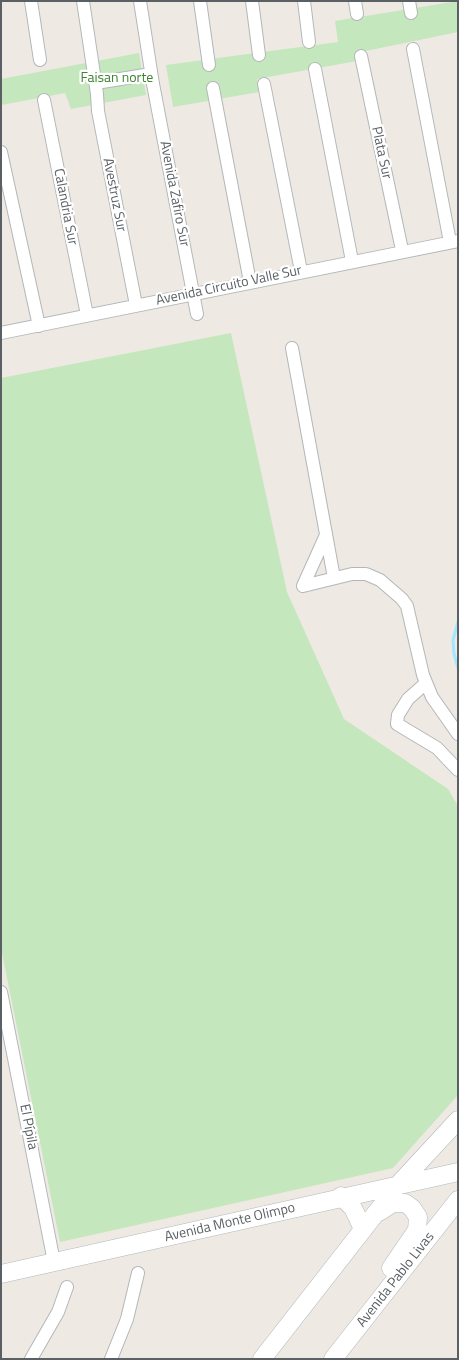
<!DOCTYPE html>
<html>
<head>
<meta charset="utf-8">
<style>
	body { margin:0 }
	#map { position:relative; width:459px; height:1360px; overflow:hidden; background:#eee9e2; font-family:"Titillium Web",sans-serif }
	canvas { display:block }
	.frame { position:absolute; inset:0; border:2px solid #5a6064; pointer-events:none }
</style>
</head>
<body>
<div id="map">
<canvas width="459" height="1360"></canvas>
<div class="frame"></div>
</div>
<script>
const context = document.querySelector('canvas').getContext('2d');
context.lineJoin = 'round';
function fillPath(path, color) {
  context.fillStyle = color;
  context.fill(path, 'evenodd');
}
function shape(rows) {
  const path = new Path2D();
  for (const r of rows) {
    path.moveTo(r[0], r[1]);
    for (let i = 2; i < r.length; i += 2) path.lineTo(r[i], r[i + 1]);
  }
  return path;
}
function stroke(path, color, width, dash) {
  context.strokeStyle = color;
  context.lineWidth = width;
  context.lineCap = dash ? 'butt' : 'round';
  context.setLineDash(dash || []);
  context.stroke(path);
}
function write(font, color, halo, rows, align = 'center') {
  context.font = font + ' "Titillium Web",sans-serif';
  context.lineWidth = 4.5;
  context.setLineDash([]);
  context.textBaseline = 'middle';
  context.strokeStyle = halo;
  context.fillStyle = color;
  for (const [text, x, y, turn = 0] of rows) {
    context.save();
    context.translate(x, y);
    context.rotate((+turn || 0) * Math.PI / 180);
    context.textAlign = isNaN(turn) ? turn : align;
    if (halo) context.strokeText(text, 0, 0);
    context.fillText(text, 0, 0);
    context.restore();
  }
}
fillPath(shape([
	[458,1,458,32,356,53,357,61,257,79,259,92,173,107,166,65,338,42,335,21],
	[139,53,146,95,71,109,65,93,1,105,1,79],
	[231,333,287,592,344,719,448,789,458,806,458,1095,393,1168,60,1242,1,948,1,378]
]), '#c5e7bd');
stroke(shape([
	[458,622,453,640,454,654,458,668]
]), '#a1e7ff', 3);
const street = shape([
	[31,1,40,60],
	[83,1,97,94,98,111,136,305],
	[140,1,153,84,197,314],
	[200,1,209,65],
	[252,1,259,55],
	[304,1,309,42],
	[355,1,357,14],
	[409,1,411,13],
	[413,49,450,242],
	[361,56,402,250],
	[315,69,352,261],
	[96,83,151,74],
	[264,84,301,271],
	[213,88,250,282],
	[44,100,87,315],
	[1,152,39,326],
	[1,333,458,241],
	[292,348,334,578],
	[303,586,352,574,366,574,380,580,402,599,407,606,423,675,432,697,458,734],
	[303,586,326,535],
	[426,683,408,699,398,715,397,724,437,748,458,770],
	[1,992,54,1262],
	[31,1359,58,1312,67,1287],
	[111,1359,127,1319,138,1273]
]);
const secondary = shape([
	[341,1196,353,1208,363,1229],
	[379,1212,393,1203,405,1203,412,1208,418,1217,417,1230,391,1268],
	[1,1274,458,1172],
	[262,1359,397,1186,458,1120],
	[333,1359,458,1200]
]);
stroke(street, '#b3b7ba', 14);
stroke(secondary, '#b1b7bb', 19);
stroke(street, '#fff', 12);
stroke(secondary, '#fff', 18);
write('14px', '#3d8431', '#fff', [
	["Faisan norte",117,79]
]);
write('14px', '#5a6064', '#fff', [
	["Plata Sur",381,153,78],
	["Avenida Zafiro Sur",174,194,79],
	["Avestruz Sur",114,195,79],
	["Calandria Sur",65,207,79],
	["Avenida Circuito Valle Sur",229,286,-12],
	["El Pípila",28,1127,79],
	["Avenida Monte Olimpo",230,1223,-13],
	["Avenida Pablo Livas",396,1280,-52]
]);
</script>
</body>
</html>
